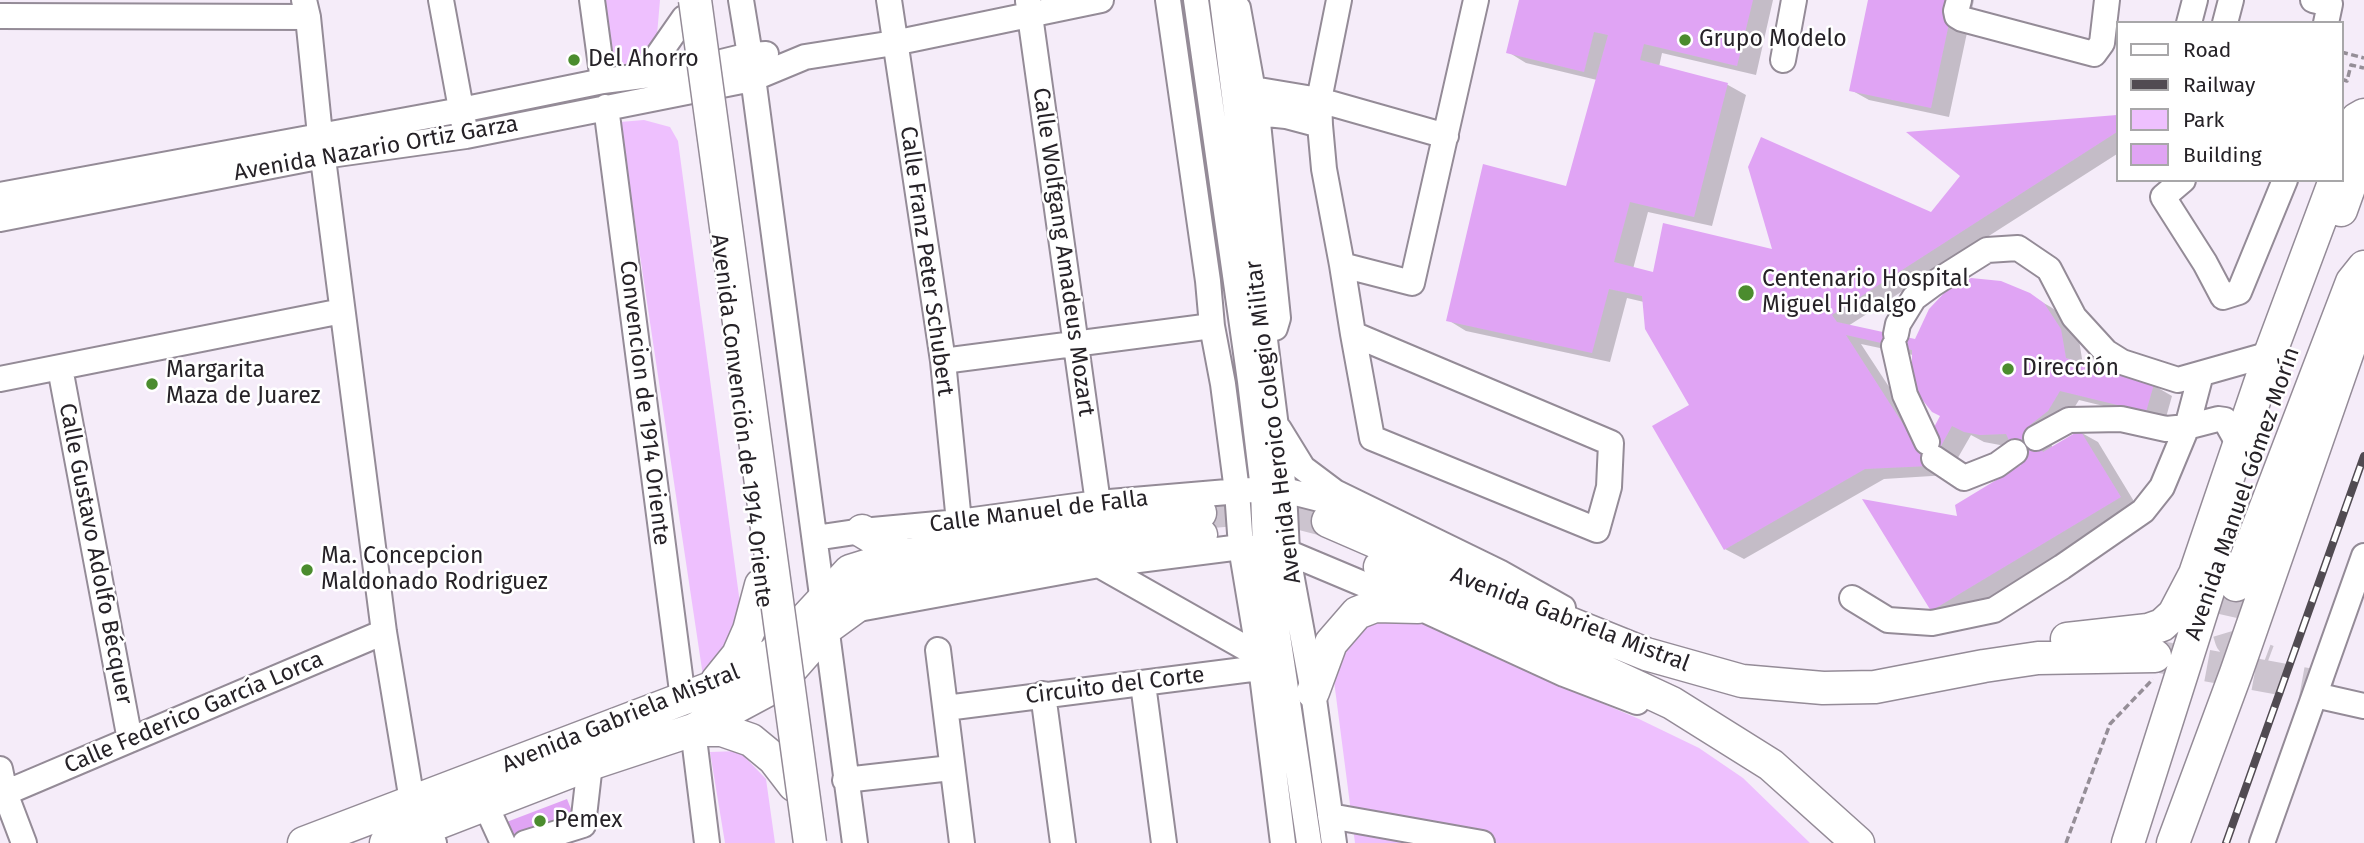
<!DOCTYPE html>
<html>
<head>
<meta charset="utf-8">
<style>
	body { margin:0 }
	#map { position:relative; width:2364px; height:843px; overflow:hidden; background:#f5ecf9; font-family:"Fira Sans",sans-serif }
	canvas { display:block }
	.legend { position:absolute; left:2116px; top:21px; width:228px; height:161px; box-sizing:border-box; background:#fff; border:2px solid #a8a7a9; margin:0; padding:9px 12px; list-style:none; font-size:21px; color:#262227 }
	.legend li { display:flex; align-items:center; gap:14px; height:35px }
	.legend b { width:35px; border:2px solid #a8a7a9 }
</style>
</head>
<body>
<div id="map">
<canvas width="2364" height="843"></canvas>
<ul class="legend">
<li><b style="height:9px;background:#fff"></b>Road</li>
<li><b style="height:9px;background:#514b52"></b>Railway</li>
<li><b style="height:19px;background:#eec0fe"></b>Park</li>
<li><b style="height:19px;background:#e0a4f4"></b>Building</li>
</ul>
</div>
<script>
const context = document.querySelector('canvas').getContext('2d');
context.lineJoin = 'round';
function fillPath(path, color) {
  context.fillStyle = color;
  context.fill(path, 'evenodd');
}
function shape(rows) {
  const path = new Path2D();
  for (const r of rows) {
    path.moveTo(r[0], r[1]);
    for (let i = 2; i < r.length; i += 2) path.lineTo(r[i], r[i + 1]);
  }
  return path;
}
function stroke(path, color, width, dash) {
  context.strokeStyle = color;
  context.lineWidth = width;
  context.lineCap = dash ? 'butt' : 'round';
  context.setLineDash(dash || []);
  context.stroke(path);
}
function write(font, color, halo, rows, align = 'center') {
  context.font = font + ' "Fira Sans",sans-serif';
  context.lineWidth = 5;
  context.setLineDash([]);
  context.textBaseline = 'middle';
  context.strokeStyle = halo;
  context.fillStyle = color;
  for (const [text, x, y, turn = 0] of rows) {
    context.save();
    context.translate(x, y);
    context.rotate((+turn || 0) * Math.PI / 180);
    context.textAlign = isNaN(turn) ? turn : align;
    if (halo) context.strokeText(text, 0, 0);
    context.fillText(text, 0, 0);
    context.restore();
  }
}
fillPath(shape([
	[601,0,660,0,657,35,640,61,619,66,610,64],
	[644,120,670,127,678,141,741,611,728,650,703,676,620,122],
	[1395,617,1419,622,1501,660,1639,719,1699,748,1743,778,1810,843,1355,843,1334,681,1338,656,1369,623],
	[739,751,766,779,775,843,725,843,710,752]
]), '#eec0fe');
fillPath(shape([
	[1520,0,1773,0,1756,75,1662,53,1659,67,1728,85,1746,95,1712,226,1648,212,1633,269,1654,274,1774,251,1932,214,1963,176,1910,134,2117,117,2117,154,1848,326,1916,341,2029,295,2049,306,2063,315,2079,340,2083,365,2153,385,2172,396,2165,421,2079,400,2066,421,2047,436,2053,448,2080,432,2098,442,2138,508,1950,621,1932,610,1959,519,2023,466,2013,444,2000,445,1984,442,1971,435,1948,475,1884,479,1744,559,1725,549,1692,406,1644,302,1627,298,1610,362,1466,331,1448,320,1567,188,1597,80,1526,63,1508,52],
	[1861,344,1913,355,1943,416,1927,445],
	[1869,0,1974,0,1949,117,1869,100,1851,90]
]), '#0003');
fillPath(shape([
	[1519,0,1753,0,1737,66,1644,44,1640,60,1728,83,1694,217,1630,202,1614,262,1653,272,1663,223,1772,249,1748,167,1761,137,1931,212,1960,176,1906,132,2117,115,2117,132,1832,315,1837,322,1915,339,1929,309,1945,292,1971,278,2001,281,2030,293,2044,303,2061,329,2066,358,2154,384,2146,412,2060,391,2048,411,2030,425,2043,452,2080,430,2121,497,1931,611,1862,499,1957,516,1955,505,2021,465,2006,434,1980,435,1964,432,1952,426,1930,466,1865,469,1724,550,1652,426,1689,405,1645,329,1642,296,1609,289,1592,353,1446,321,1483,164,1566,186,1608,35,1594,32,1584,72,1506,53],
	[1846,335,1912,350,1912,377,1916,392,1932,412,1940,416,1921,452],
	[1868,0,1954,0,1931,108,1849,91],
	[567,799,575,819,513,843,504,823]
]), '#e0a4f4');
stroke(shape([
	[1200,513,1274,507,1328,521],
	[2236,585,2229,617,2228,630,2231,640,2238,647,2252,655,2268,661],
	[2160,657,2346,691]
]), '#ccc4cf', 32, [32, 16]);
const minor = shape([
	[304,0,308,17,320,135,384,632,412,801,428,827,434,843],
	[441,0,464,125],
	[592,0,603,81],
	[741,0,750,55,855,843],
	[889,0,943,361,959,522],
	[1168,0,1208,281,1212,326,1223,384,1237,491,1241,547,1261,667,1283,843],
	[1196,0,1250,381,1263,489,1265,549,1309,843],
	[1222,0,1284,490,1287,552,1313,692,1334,843],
	[1339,0,1319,100,1320,125,1324,169,1342,265,1353,334,1372,438,1597,530,1609,487,1611,443,1353,334],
	[1959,0,1956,11,1957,16,1962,19,2094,54,2102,43,2107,0],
	[2313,0,2330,4,2326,23],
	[1028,1,1098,503],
	[1238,8,1257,113,1278,318,1275,328],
	[0,16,308,17],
	[2189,23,2195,0],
	[2225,23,2231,0],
	[1783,60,1794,0],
	[636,76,652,64,684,18],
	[1253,89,1319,100,1446,136],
	[606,107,683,699],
	[1257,113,1286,116,1320,125],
	[2183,180,2163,197,2205,263,2223,297,2239,292,2285,180],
	[0,195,461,110,603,81,689,70,750,55,766,54],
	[0,219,323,156,466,136,752,79,805,57,894,43,1101,0],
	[1342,265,1412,283,1476,0],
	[1896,334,1898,324,1914,298,1933,284,1987,250,2018,248,2049,269,2074,317,2106,352,2122,362,2178,380,2270,354],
	[1894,346,1905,395,1927,442],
	[943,361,1212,326],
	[60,368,130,740],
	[0,379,342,311],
	[1279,429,1303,468,1335,492,1499,572,1563,608],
	[2036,438,2069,420,2121,419,2166,429,2187,427,2218,419,2225,420,2239,445],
	[1934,458,1964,478,1997,465,2015,452],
	[815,538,862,531,959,522,1098,503,1263,489,1284,490,1375,513],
	[1099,565,1258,655],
	[1852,598,1888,620,1932,623,1994,610,2062,567,2143,511,2162,487,2187,427,2201,374],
	[853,610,1099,565,1241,547,1265,549,1287,552,1418,607,1564,674,1637,702],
	[938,650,962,843],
	[1143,684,1164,843],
	[1043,694,1063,843],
	[2315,695,2364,706],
	[946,708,1275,666],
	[693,730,707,843],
	[0,769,5,793,24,843],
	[845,780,951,768],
	[5,793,384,632],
	[486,806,503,843],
	[1330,816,1482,843],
	[525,843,583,825,590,764],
	[2262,843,2364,556]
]);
const major = shape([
	[2341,163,2357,119,2364,115],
	[2341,210,2364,146],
	[1328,521,1487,590,1646,654,1742,681,1823,688,1875,687,1984,666,2038,658,2155,656],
	[862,531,905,557],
	[1380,567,1672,703,1771,765,1858,843],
	[2236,585,2352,282,2364,267],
	[2067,639,2148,630,2162,625,2174,614,2195,574,2270,354,2335,180],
	[717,681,738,655,749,630,761,585],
	[1313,692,1331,643,1357,613,1375,606,1418,607],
	[693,730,722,730,751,740,774,759,794,785],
	[304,843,711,688,773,654,850,571,892,558,1008,537,1200,513],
	[386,843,590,764,693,730,777,685,828,627,883,587,931,573,1201,535],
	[2128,843,2217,563],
	[2173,843,2236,673,2364,305]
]);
stroke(minor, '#948b97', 28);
stroke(major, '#948b97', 35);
stroke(shape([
	[2341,52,2364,58],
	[2341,79,2347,81,2351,65,2364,68],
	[2066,843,2110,724,2153,679]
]), '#958e97', 3.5, [7, 3.5]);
stroke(minor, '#fff', 24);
stroke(major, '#fff', 32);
const rail = shape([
	[2226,843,2364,456]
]);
stroke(rail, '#514b52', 8);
stroke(rail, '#fff', 5, [16]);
const majorBridge = shape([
	[695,0,810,843]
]);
stroke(majorBridge, '#948b97', 35, []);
stroke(majorBridge, '#fff', 32);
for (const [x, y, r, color] of [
	[1685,40,7,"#4b8c2e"],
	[574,60,7,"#4b8c2e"],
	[1746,293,9,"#4b8c2e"],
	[2008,369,7,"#4b8c2e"],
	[152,384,7,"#4b8c2e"],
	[307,570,7,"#4b8c2e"],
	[540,821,7,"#4b8c2e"]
]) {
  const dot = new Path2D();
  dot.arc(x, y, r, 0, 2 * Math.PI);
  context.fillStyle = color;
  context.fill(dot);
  stroke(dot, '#fff', 2.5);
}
write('23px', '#262227', '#fff', [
	["Grupo Modelo",1699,40],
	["Del Ahorro",588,60],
	["Centenario Hospital",1762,280],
	["Miguel Hidalgo",1762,306],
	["Dirección",2022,369],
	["Margarita",166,371],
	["Maza de Juarez",166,397],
	["Ma. Concepcion",321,557],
	["Maldonado Rodriguez",321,583],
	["Pemex",554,821]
], 'left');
write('23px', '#262227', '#fff', [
	["Avenida Nazario Ortiz Garza",376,149,-10],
	["Calle Wolfgang Amadeus Mozart",1063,252,82],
	["Calle Franz Peter Schubert",926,261,82],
	["Convencion de 1914 Oriente",644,403,83],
	["Avenida Convención de 1914 Oriente",741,421,83],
	["Avenida Heroico Colegio Militar",1274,422,-97],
	["Avenida Manuel Gómez Morín",2243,494,-71],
	["Calle Manuel de Falla",1039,512,-7],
	["Calle Gustavo Adolfo Bécquer",95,554,79],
	["Avenida Gabriela Mistral",1570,620,21],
	["Circuito del Corte",1115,686,-7],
	["Calle Federico García Lorca",194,713,-23],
	["Avenida Gabriela Mistral",621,719,-22]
]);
</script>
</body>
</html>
